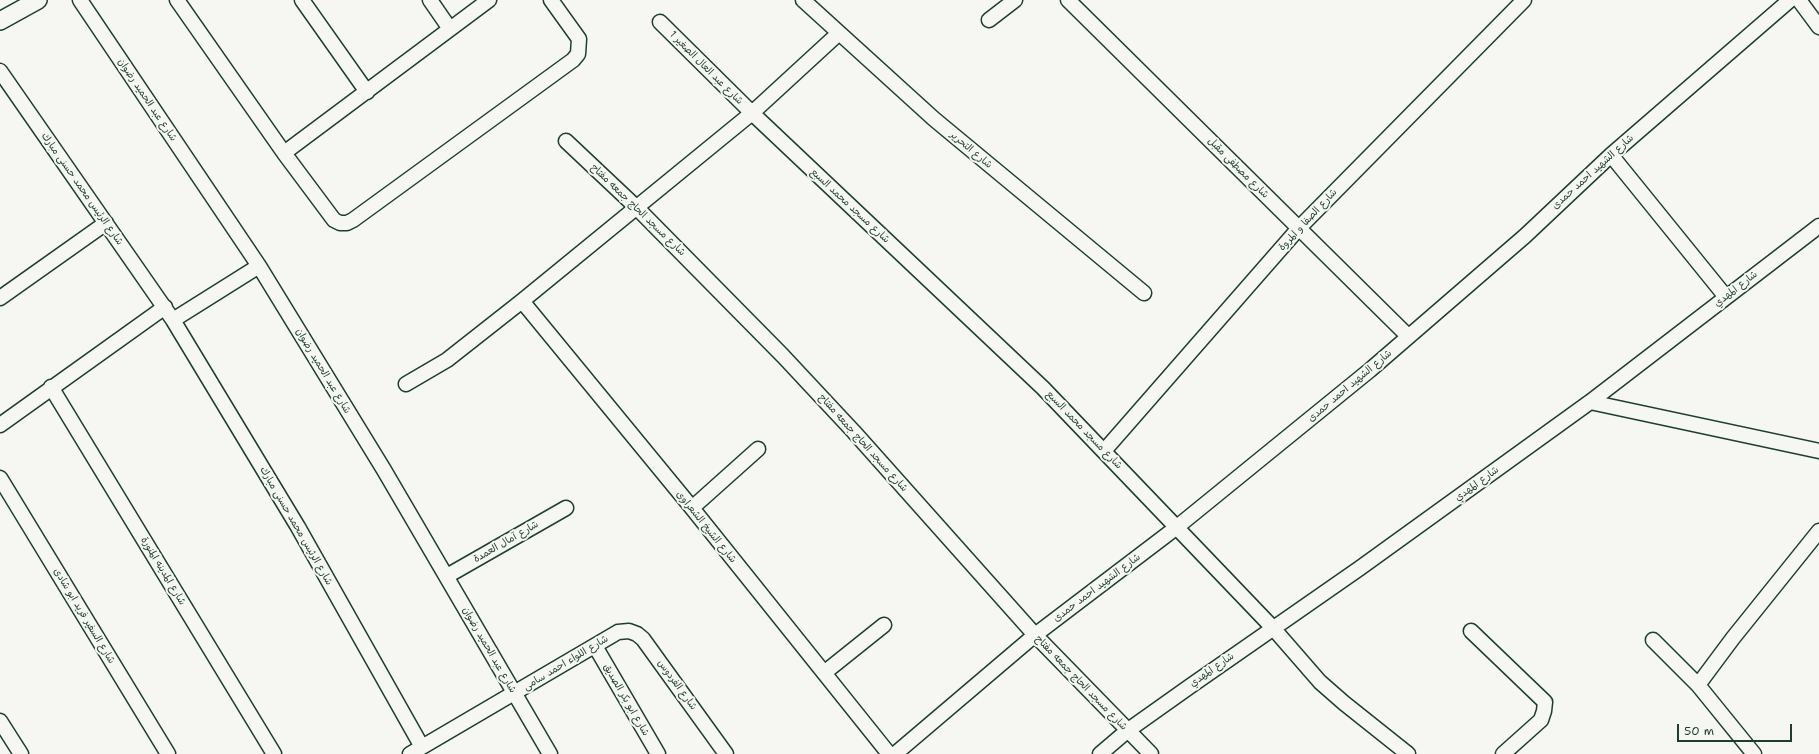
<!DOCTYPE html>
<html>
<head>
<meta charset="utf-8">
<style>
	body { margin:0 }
	#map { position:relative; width:1819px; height:754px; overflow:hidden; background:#f6f6f2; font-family:"Shantell Sans",sans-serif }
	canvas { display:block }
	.scale { position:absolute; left:1677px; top:724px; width:115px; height:18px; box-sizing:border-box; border:2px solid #1f3d34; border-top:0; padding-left:5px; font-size:12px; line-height:14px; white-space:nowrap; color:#1f3d34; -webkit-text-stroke:3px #f6f6f2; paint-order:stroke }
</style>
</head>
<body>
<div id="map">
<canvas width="1819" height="754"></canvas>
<div class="scale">50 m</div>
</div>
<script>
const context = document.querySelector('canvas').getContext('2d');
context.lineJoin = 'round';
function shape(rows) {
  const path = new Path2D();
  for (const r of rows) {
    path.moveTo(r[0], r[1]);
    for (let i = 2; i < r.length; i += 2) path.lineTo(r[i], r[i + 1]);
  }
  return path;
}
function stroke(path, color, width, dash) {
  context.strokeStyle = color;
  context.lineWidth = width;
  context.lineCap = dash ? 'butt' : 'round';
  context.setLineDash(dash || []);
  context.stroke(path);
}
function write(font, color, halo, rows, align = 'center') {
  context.font = font + ' "Shantell Sans","Playpen Sans Arabic",sans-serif';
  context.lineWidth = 4;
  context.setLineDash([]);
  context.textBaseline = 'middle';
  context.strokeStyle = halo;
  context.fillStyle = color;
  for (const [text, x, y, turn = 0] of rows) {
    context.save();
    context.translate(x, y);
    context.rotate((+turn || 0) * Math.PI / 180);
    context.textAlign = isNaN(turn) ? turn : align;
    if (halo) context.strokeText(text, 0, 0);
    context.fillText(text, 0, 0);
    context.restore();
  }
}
const minor = shape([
	[80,0,259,266,384,470,550,754],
	[177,0,284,153,334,220,340,223,347,223,353,220,573,60,578,54,579,39,551,0],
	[302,0,367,92],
	[430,0,450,29],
	[803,0,934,119,1144,293],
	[1068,0,1408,336],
	[1799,0,1819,27],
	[989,20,1015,0],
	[660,22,752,113,1043,388,1273,628,1320,682,1344,703,1408,754],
	[0,71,173,320,298,527,422,747],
	[566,141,636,207,783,356,854,432,1035,635,1151,754],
	[284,153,489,0],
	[1611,155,1726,297],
	[0,298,106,223],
	[522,301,692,508,889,754],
	[173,320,259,266],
	[406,384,447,360,522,301,752,113,839,33],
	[51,387,274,754],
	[1590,402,1819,451],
	[0,425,165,307],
	[1104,451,1299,228,1524,0],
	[0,478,168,754],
	[692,508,758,449],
	[447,576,566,508],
	[1471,631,1545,702,1544,711,1541,720,1503,754],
	[1653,640,1698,685,1754,754],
	[595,646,658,754],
	[824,673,884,625],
	[1698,685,1733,638,1819,531],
	[0,721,21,754],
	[410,754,618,632,629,631,637,634,643,639,726,754],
	[895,754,1035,635,1177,527,1370,370,1525,236,1611,155,1790,0],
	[1100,754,1127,731,1189,687,1360,568,1590,402,1819,226]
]);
const tertiary = shape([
	[0,21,38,0]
]);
stroke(minor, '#1f3d34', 17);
stroke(tertiary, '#1f3d34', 20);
stroke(minor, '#f6f6f2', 14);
stroke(tertiary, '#f6f6f2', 17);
write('10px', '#1f3d34', '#f6f6f2', [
	["شارع عبد العال الصغير 1",706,68,45],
	["شارع عبد الحميد رضوان",147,100,56],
	["شارع التحرير",971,150,40],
	["شارع مصطفى مقبل",1238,168,45],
	["شارع الشهيد احمد حمدى",1593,172,-42],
	["شارع الرئيس محمد حسنى مبارك",82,189,55],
	["شارع مسجد محمد السبع",850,206,43],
	["شارع مسجد الحاج جمعه مفتاح",638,210,44],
	["شارع الصفا و المروة",1308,220,-47],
	["شارع المهدي",1736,289,-38],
	["شارع عبد الحميد رضوان",323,371,59],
	["شارع الشهيد احمد حمدى",1350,386,-40],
	["شارع مسجد محمد السبع",1084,430,46],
	["شارع مسجد الحاج جمعه مفتاح",863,443,48],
	["شارع المهدي",1477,484,-36],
	["شارع الرئيس محمد حسنى مبارك",296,526,60],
	["شارع الشيخ الشعراوى",706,527,51],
	["شارع آمال العمدة",506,542,-30],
	["شارع المدينه المنورة",163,571,59],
	["شارع الشهيد احمد حمدى",1097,588,-37],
	["شارع السفير فريد ابو شادى",84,616,59],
	["شارع عبد الحميد رضوان",489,650,60],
	["شارع اللواء احمد سامى",566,663,-31],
	["شارع المهدي",1212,670,-35],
	["شارع مسجد الحاج جمعه مفتاح",1081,683,46],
	["شارع الفردوس",677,685,54],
	["شارع ابو بكر الصديق",626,700,60]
]);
</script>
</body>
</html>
